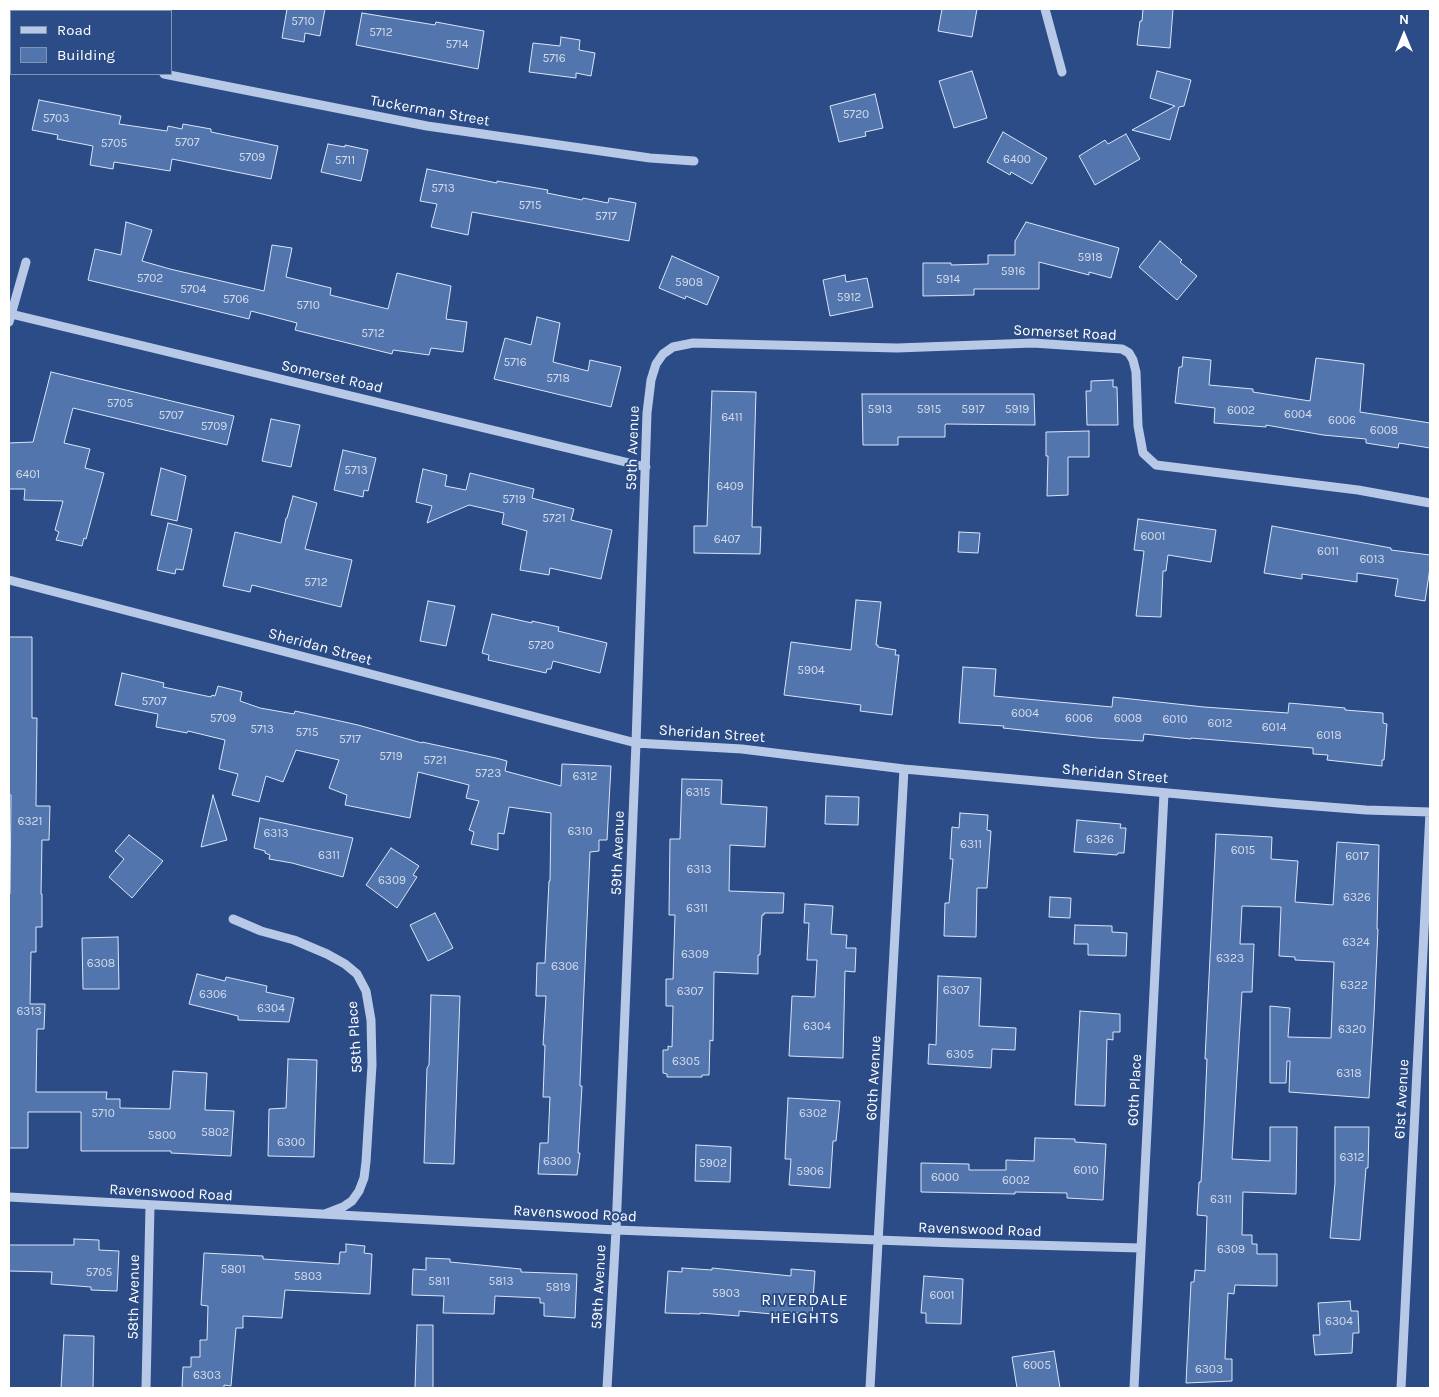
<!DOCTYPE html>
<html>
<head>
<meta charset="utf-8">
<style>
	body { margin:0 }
	#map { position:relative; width:1439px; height:1397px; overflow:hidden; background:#2b4c86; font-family:Karla,sans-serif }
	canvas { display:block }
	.frame { position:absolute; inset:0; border:10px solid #fff; pointer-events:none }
	.legend { position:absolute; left:10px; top:10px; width:162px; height:65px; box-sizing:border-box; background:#2b4c86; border:1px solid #8094b6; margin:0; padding:6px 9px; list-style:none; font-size:15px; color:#fff }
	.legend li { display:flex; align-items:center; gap:10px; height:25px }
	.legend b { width:25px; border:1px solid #8094b6 }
	.north { position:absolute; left:1379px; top:10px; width:50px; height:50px; -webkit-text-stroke:4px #2b4c86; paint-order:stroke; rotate:0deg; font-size:14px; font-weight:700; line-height:20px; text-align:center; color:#fff }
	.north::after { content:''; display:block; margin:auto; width:18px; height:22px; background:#fff; clip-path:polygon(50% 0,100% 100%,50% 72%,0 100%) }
</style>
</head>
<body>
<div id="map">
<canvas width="1439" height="1397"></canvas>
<div class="frame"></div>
<ul class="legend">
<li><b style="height:6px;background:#b7c9e7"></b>Road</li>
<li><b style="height:14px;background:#5375ad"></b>Building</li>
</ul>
<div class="north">N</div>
</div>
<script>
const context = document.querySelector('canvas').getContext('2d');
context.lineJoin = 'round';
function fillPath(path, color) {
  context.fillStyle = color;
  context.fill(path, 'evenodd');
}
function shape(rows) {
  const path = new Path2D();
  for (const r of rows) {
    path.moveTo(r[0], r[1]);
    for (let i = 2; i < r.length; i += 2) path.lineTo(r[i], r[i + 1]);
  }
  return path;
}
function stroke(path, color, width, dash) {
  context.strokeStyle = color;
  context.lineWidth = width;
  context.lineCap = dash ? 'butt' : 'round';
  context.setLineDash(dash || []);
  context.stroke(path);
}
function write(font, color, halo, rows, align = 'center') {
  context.font = font + ' Karla,sans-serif';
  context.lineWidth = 4;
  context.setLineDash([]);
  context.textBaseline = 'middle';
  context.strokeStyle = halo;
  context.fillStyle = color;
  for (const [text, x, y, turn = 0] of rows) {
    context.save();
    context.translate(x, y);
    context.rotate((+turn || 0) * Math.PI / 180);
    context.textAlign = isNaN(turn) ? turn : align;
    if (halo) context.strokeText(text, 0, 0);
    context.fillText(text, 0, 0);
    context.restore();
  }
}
const building = shape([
	[287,9,325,9,320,36,305,33,304,42,282,38,287,9],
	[942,9,977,9,972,37,938,31,942,9],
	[1143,9,1173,9,1170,48,1137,45,1140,21,1142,21,1143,9],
	[362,13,435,25,436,22,484,31,478,69,356,45,362,13],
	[561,37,580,40,579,50,595,53,591,76,576,73,576,78,529,72,533,43,560,46,561,37],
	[972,71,987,118,954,128,939,81,972,71],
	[1157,71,1191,80,1184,106,1179,107,1170,140,1132,130,1175,106,1150,98,1157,71],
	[875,94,883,128,865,132,866,136,839,142,830,106,875,94],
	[39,100,121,116,119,124,167,131,168,126,182,129,183,124,211,129,211,132,278,146,271,179,172,159,170,171,114,162,113,169,90,165,93,146,57,139,58,135,32,130,39,100],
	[1003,132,1047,158,1032,184,1011,172,1010,175,987,162,1003,132],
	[1126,134,1140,159,1095,185,1079,156,1105,140,1108,144,1126,134],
	[328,144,345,147,345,145,368,150,361,181,321,172,328,144],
	[427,169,497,183,497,181,548,190,547,193,582,200,583,198,608,203,609,198,636,203,629,241,472,212,468,235,431,227,437,204,420,201,427,169],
	[126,222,152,230,142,261,170,269,264,291,272,245,292,248,286,277,331,288,330,295,388,309,397,273,451,286,446,319,467,322,463,352,431,348,429,355,393,350,392,354,295,330,297,323,251,311,249,319,88,280,95,249,121,255,126,222],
	[1026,222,1119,248,1111,278,1089,272,1089,275,1039,262,1039,289,974,289,974,295,923,296,923,263,951,263,951,265,988,264,988,255,1015,255,1015,241,1026,222],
	[1160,241,1182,260,1180,262,1197,276,1177,300,1139,267,1160,241],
	[672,256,719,277,707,305,686,296,685,299,659,288,672,256],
	[845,275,846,282,867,278,873,307,830,316,823,280,845,275],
	[537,317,560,323,553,362,588,371,590,360,621,367,611,407,494,379,505,338,531,345,537,317],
	[1183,357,1211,360,1209,385,1253,389,1253,392,1310,401,1316,358,1364,364,1360,412,1430,423,1430,448,1399,443,1398,448,1366,443,1366,439,1323,435,1266,425,1266,427,1214,423,1215,408,1175,403,1179,367,1182,367,1183,357],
	[51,372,234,416,227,445,73,408,64,443,90,449,85,468,104,473,86,539,84,538,82,546,56,540,59,532,55,530,63,501,24,500,25,489,9,489,9,443,33,442,51,372],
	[1113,380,1113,387,1117,387,1118,425,1087,425,1086,391,1091,391,1091,381,1113,380],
	[712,391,756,392,752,527,761,527,760,554,694,553,694,526,707,526,712,391],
	[862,394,1034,394,1035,425,946,424,945,425,945,437,898,437,898,445,863,445,862,394],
	[271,419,300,425,291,467,262,461,271,419],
	[1089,431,1089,457,1068,457,1068,495,1047,496,1048,456,1046,456,1046,432,1089,431],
	[343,450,376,458,368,491,364,490,363,497,334,490,343,450],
	[161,468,186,476,177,521,151,515,161,468],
	[423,469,447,475,445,486,466,490,470,473,534,489,532,498,574,509,571,520,612,530,601,579,550,568,549,575,520,570,527,531,502,524,504,513,469,505,427,523,432,506,416,502,423,469],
	[293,496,317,503,305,549,352,560,341,607,252,585,250,592,223,586,235,532,281,543,286,518,287,518,293,496],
	[1138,519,1216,530,1211,562,1168,555,1166,571,1163,571,1161,617,1136,616,1144,551,1134,550,1138,519],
	[168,523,192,529,183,570,176,569,175,574,157,570,168,523],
	[1272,526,1391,548,1391,550,1430,555,1430,568,1425,601,1395,596,1398,579,1357,573,1357,582,1302,574,1302,579,1264,573,1272,526],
	[959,532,980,533,978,553,958,552,959,532],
	[856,600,881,602,876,645,878,645,878,647,896,650,895,655,899,655,892,715,860,711,861,705,784,695,791,642,851,650,856,600],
	[428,601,455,606,446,646,420,641,428,601],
	[492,614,532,623,532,621,559,627,558,631,607,643,600,673,553,661,551,669,547,669,546,673,488,660,489,655,482,653,492,614],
	[9,637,32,637,32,718,37,718,36,806,50,806,49,840,42,840,41,894,42,894,42,927,36,927,36,952,31,952,30,1004,45,1004,44,1029,37,1029,36,1092,107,1092,106,1099,120,1099,120,1108,170,1109,173,1071,207,1073,205,1110,234,1111,231,1156,171,1153,171,1151,81,1151,81,1112,28,1112,28,1148,9,1148,9,894,10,894,11,795,9,795,9,637],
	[963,667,996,669,994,696,1112,707,1113,697,1204,707,1288,713,1289,703,1345,708,1345,710,1383,713,1383,723,1387,724,1384,760,1382,760,1382,766,1327,760,1328,755,1313,754,1313,748,1191,738,1191,739,1144,734,1143,741,1097,738,1003,728,1004,726,959,723,963,667],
	[122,673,164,683,163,687,211,697,212,695,215,696,218,686,242,692,240,701,260,708,294,714,295,711,358,725,422,743,422,742,496,758,507,761,505,771,561,786,562,764,611,766,607,840,599,840,599,851,590,852,580,1082,580,1086,582,1086,578,1153,580,1153,577,1175,538,1174,540,1143,548,1143,550,1097,543,1097,545,1045,543,1045,546,996,536,996,537,963,545,963,549,881,550,881,551,813,509,807,504,834,498,833,498,850,471,844,474,832,469,830,479,801,466,798,469,785,418,772,410,818,345,805,347,795,329,788,339,760,296,750,283,782,266,776,259,802,232,795,238,774,219,769,225,740,188,731,187,733,156,727,158,714,115,705,122,673],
	[682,779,722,780,721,804,767,807,765,847,730,845,729,891,784,893,783,913,764,913,764,915,762,915,760,955,758,955,758,974,714,972,713,1041,710,1040,709,1075,702,1075,702,1077,667,1077,667,1074,663,1073,663,1050,668,1050,668,1046,672,1047,673,1006,666,1006,666,979,673,979,675,915,669,915,670,839,680,839,682,779],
	[213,795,227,840,201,847,213,795],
	[826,796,859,797,858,825,825,824,826,796],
	[960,813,988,815,987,830,991,831,987,888,977,888,976,937,944,936,945,903,949,903,953,859,950,859,952,827,959,828,960,813],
	[260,818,353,838,343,877,292,863,269,859,270,855,265,853,265,851,254,848,260,818],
	[1077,820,1121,824,1120,828,1126,828,1124,853,1118,853,1117,855,1074,852,1077,820],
	[1216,834,1272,837,1271,859,1298,861,1295,902,1333,905,1337,842,1379,845,1377,929,1378,929,1374,1015,1369,1098,1289,1092,1290,1061,1287,1061,1286,1083,1270,1083,1270,1006,1290,1008,1288,1037,1331,1038,1334,962,1295,960,1295,957,1279,956,1281,907,1242,906,1240,944,1254,944,1252,992,1242,992,1232,1159,1270,1161,1270,1127,1297,1127,1296,1194,1243,1192,1242,1235,1252,1235,1252,1244,1257,1244,1257,1254,1277,1254,1277,1286,1235,1285,1234,1294,1228,1293,1225,1359,1232,1359,1232,1381,1186,1383,1191,1282,1194,1282,1195,1270,1205,1271,1207,1216,1197,1215,1199,1182,1201,1182,1204,1129,1207,1059,1205,1059,1216,834],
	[129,835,163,861,132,898,109,877,124,859,115,851,129,835],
	[391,848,419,866,413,875,417,877,397,908,366,885,391,848],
	[1050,897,1071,898,1070,918,1049,917,1050,897],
	[805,904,833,906,831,934,847,935,846,948,856,948,855,972,845,971,843,1058,789,1056,792,996,815,997,817,960,807,960,809,923,804,923,805,904],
	[435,913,453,948,428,961,410,925,435,913],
	[1075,925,1112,926,1112,932,1127,933,1126,956,1088,955,1088,944,1074,944,1075,925],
	[118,937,119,989,83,989,82,938,118,937],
	[197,974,225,981,226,977,267,986,266,992,294,998,289,1022,238,1020,238,1016,189,1004,197,974],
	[938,976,981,978,979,1026,1016,1028,1015,1050,992,1049,991,1068,928,1064,929,1044,936,1045,938,976],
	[431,995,460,996,454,1164,424,1163,427,1068,429,1065,431,995],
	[1080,1011,1120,1014,1120,1032,1113,1032,1113,1040,1107,1039,1105,1106,1075,1105,1080,1011],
	[288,1059,317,1060,314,1157,268,1156,269,1109,286,1108,288,1059],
	[788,1098,840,1101,836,1141,833,1141,830,1188,789,1185,791,1159,785,1159,788,1098],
	[1335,1127,1369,1127,1368,1168,1366,1168,1360,1240,1330,1238,1335,1183,1335,1127],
	[1035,1138,1075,1139,1075,1142,1106,1144,1103,1200,1067,1198,1067,1193,1015,1192,1015,1194,921,1192,921,1163,969,1164,969,1170,1006,1170,1006,1160,1034,1161,1035,1138],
	[696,1145,731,1147,730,1182,695,1181,696,1145],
	[74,1239,99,1240,99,1250,119,1251,117,1291,91,1290,91,1287,51,1284,52,1272,9,1271,9,1245,74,1245,74,1239],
	[346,1244,365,1246,364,1253,372,1254,370,1294,285,1290,282,1318,243,1316,243,1328,236,1328,231,1386,224,1385,224,1388,182,1388,183,1367,191,1367,191,1357,200,1357,200,1340,207,1340,208,1306,201,1305,204,1253,263,1256,263,1259,339,1264,340,1252,346,1252,346,1244],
	[426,1258,450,1259,450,1262,521,1269,521,1272,577,1274,575,1318,544,1316,544,1303,540,1303,540,1298,495,1296,494,1314,443,1313,444,1296,412,1295,413,1269,426,1270,426,1258],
	[682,1268,712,1270,712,1268,791,1276,791,1269,815,1271,812,1315,783,1311,783,1315,739,1311,739,1316,700,1313,700,1314,665,1313,668,1271,682,1272,682,1268],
	[924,1276,963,1279,961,1324,926,1323,926,1313,921,1313,924,1276],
	[1350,1301,1351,1311,1358,1311,1359,1333,1353,1333,1352,1353,1315,1355,1313,1335,1320,1335,1318,1303,1350,1301],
	[417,1325,433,1325,433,1388,415,1388,417,1325],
	[64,1335,94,1336,93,1388,61,1388,64,1335],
	[1054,1351,1060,1388,1017,1388,1012,1357,1054,1351]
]);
fillPath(building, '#5375ad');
stroke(building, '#dae5f6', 1);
stroke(shape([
	[1045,9,1062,72],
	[9,43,11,44],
	[164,74,427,126,650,158,694,161],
	[11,314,646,467],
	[9,322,26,262],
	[9,580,636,743,742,749,904,769,1278,803,1366,810,1430,812],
	[233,919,261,931,294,940,327,954,345,964,357,974,366,991,371,1020,372,1065,366,1162,364,1178,359,1191,352,1201,343,1207,325,1214],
	[9,1197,616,1230,956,1243,1140,1248],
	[146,1388,150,1206],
	[607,1388,616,1230,636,743,647,413,651,380,656,364,663,354,673,347,693,343,897,348,1033,343,1122,349,1129,353,1133,360,1136,372,1138,426,1143,453,1156,465,1358,490,1430,503],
	[870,1388,904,769],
	[1134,1388,1164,793],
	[1401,1388,1430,812]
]), '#b7c9e7', 9);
write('12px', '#d4dcea', null, [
	["5710",303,22],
	["5712",381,33],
	["5714",457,45],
	["5716",554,59],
	["5720",856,115],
	["5703",56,119],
	["5707",187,143],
	["5705",114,144],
	["5709",252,158],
	["6400",1017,160],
	["5711",345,161],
	["5713",443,189],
	["5715",530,206],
	["5717",606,217],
	["5918",1090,258],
	["5916",1013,272],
	["5702",150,279],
	["5914",948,280],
	["5908",689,283],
	["5704",193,290],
	["5912",849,298],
	["5706",236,300],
	["5710",308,306],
	["5712",373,334],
	["5716",515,363],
	["5718",558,379],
	["5705",120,404],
	["5913",880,410],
	["5915",929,410],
	["5917",973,410],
	["5919",1017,410],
	["6002",1241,411],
	["6004",1298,415],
	["5707",171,416],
	["6411",732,418],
	["6006",1342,421],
	["5709",214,427],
	["6008",1384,431],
	["5713",356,471],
	["6401",28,475],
	["6409",730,487],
	["5719",514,500],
	["5721",554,519],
	["6001",1153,537],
	["6407",727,540],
	["6011",1328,552],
	["6013",1372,560],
	["5712",316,583],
	["5720",541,646],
	["5904",811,671],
	["5707",154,702],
	["6004",1025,714],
	["5709",223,719],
	["6006",1079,719],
	["6008",1128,719],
	["6010",1175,720],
	["6012",1220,724],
	["6014",1274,728],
	["5713",262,730],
	["5715",307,733],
	["6018",1329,736],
	["5717",350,740],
	["5719",391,757],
	["5721",435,761],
	["5723",488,774],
	["6312",585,777],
	["6315",698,793],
	["6321",30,822],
	["6310",580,832],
	["6313",276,834],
	["6326",1100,840],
	["6311",971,845],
	["6015",1243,851],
	["6311",329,856],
	["6017",1357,857],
	["6313",699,870],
	["6309",392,881],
	["6326",1357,898],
	["6311",697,909],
	["6324",1356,943],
	["6309",695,955],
	["6323",1230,959],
	["6308",101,964],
	["6306",565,967],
	["6322",1354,986],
	["6307",956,991],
	["6307",690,992],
	["6306",213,995],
	["6304",271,1009],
	["6313",29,1012],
	["6304",817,1027],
	["6320",1352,1030],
	["6305",960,1055],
	["6305",686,1062],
	["6318",1349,1074],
	["5710",103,1114],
	["6302",813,1114],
	["5802",215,1133],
	["5800",162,1136],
	["6300",291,1143],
	["6312",1352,1158],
	["6300",557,1162],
	["5902",713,1164],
	["6010",1086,1171],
	["5906",810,1172],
	["6000",945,1178],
	["6002",1016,1181],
	["6311",1221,1200],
	["6309",1231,1250],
	["5801",233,1270],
	["5705",99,1273],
	["5803",308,1277],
	["5811",439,1282],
	["5813",501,1282],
	["5819",558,1288],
	["5903",726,1294],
	["6001",942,1296],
	["6304",1339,1322],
	["6005",1037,1366],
	["6303",1209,1370],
	["6303",207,1376]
]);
write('15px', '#fff', '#2b4c86', [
	["Tuckerman Street",430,111,10],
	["Somerset Road",1065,333,3],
	["Somerset Road",332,377,13],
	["59th Avenue",633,448,-88],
	["Sheridan Street",320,647,15],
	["Sheridan Street",712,734,4],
	["Sheridan Street",1115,774,5],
	["59th Avenue",618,853,-88],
	["58th Place",355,1037,-94],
	["60th Avenue",874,1078,-87],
	["60th Place",1135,1090,-87],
	["61st Avenue",1402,1099,-87],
	["Ravenswood Road",171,1193,3],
	["Ravenswood Road",575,1214,3],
	["Ravenswood Road",980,1230,2],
	["59th Avenue",599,1287,-87],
	["58th Avenue",134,1297,-89]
]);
context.letterSpacing = '1px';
write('16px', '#fff', '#2b4c86', [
	["RIVERDALE",805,1300],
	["HEIGHTS",805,1318]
]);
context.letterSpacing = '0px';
</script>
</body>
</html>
